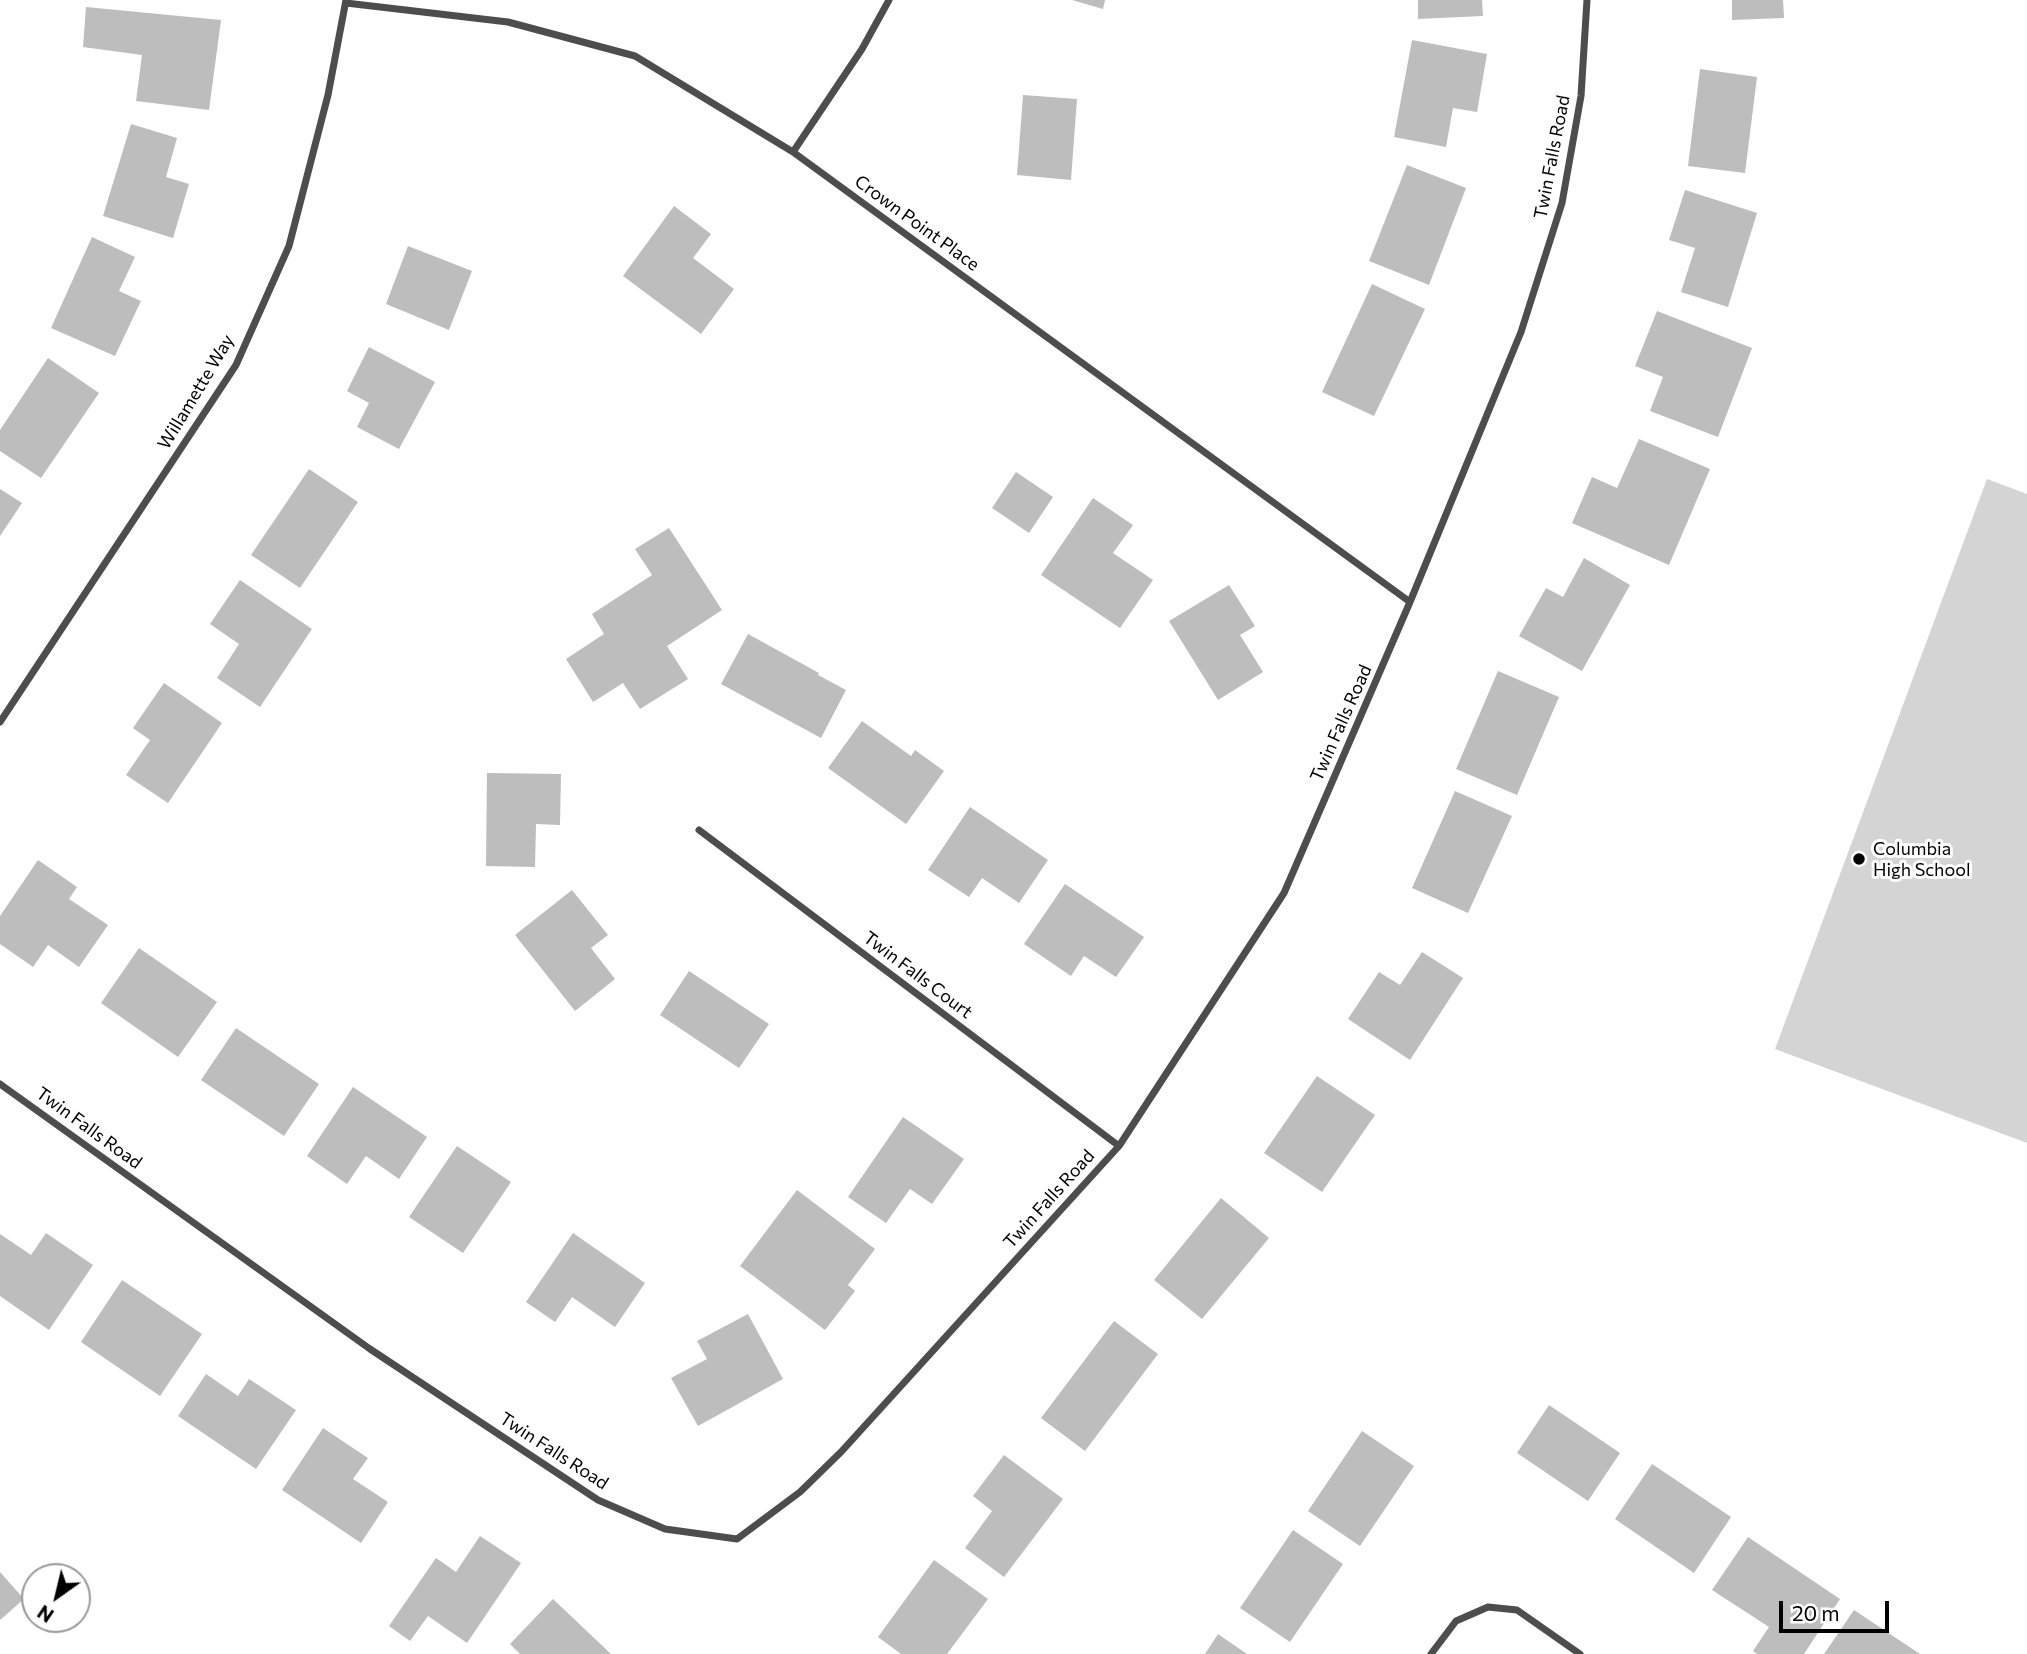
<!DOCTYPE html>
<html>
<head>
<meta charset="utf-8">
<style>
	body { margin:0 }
	#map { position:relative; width:2027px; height:1654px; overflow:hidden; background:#fff; font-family:Commissioner,sans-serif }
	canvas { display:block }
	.north { position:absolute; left:21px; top:1563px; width:70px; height:70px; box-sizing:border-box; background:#fff; border:2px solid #999; border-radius:50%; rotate:214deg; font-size:19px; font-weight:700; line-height:28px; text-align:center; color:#000 }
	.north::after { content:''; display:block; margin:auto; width:24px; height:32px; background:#000; clip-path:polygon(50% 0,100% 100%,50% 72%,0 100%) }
	.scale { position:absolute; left:1779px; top:1601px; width:110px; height:32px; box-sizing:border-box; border:4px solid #000; border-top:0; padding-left:9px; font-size:21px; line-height:24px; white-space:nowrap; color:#000; -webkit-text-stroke:5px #fff; paint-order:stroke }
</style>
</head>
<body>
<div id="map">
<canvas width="2027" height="1654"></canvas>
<div class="north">N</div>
<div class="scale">20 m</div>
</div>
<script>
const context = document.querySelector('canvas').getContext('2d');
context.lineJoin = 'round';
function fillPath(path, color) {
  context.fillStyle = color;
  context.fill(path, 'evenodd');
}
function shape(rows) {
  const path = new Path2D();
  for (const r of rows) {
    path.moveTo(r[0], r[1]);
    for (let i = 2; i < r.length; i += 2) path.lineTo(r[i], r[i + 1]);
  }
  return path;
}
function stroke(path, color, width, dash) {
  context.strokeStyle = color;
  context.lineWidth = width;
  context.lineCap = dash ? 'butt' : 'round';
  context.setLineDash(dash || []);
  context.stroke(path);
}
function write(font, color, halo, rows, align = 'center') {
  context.font = font + ' Commissioner,sans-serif';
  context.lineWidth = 6;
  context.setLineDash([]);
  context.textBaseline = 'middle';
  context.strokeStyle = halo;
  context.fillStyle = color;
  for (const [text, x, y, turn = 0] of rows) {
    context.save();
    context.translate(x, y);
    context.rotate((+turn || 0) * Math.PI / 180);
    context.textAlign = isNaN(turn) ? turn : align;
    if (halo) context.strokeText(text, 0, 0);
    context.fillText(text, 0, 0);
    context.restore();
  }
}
fillPath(shape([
	[1987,479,2027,494,2027,1143,1775,1049]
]), '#d4d4d4');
fillPath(shape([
	[1072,0,1105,0,1103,9],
	[1418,0,1482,0,1483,16,1418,19],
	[1732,0,1783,0,1784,18,1732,20],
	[86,7,221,20,209,110,136,101,142,55,83,47],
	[1412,40,1487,54,1477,112,1453,108,1446,147,1394,137],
	[1700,69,1757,77,1745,173,1688,166],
	[1023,95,1077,99,1071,180,1017,175],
	[131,124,177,138,166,177,189,184,173,238,103,216],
	[1407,165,1466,188,1429,285,1369,261],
	[1685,190,1757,213,1728,307,1681,292,1695,248,1669,240],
	[674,206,711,234,693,258,734,289,701,334,623,276],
	[92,237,135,257,119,291,141,301,115,356,51,328],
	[408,246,472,271,449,330,386,304],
	[1372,284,1425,309,1374,416,1322,392],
	[1657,311,1752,348,1718,437,1650,411,1663,377,1635,366],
	[369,347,435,382,399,449,357,427,369,403,347,391],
	[48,358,99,393,41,478,0,451,0,430],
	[1639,439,1710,469,1669,565,1572,523,1592,477,1617,488],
	[309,469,358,502,300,588,251,555],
	[1016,472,1053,497,1029,533,992,508],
	[0,489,22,503,0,536],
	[1093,498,1133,525,1113,553,1153,580,1120,628,1041,575],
	[669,528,722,610,667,646,688,679,640,709,623,683,593,702,566,659,604,634,592,614,652,575,635,549],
	[1584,558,1630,585,1582,671,1519,636,1546,588,1563,597],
	[240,580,312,629,260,707,217,678,239,644,210,624],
	[1229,585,1255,626,1240,635,1263,672,1218,700,1169,621],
	[748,634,819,673,818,675,846,690,821,738,721,684],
	[1498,671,1559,697,1517,795,1456,769],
	[164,683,222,723,168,803,126,775,150,740,133,728],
	[862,721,911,756,915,750,944,771,906,824,828,768],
	[487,773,561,774,560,825,536,824,535,867,486,866],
	[1455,791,1512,816,1468,913,1412,888],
	[970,807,1048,860,1019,903,982,878,969,897,928,870],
	[38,860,77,887,69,899,108,925,79,967,48,945,33,967,0,944,0,916],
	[1065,884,1144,937,1116,977,1084,956,1071,976,1024,944],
	[572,890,608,935,591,948,615,979,575,1011,515,935],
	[139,948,217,1002,178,1057,101,1003],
	[1422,952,1463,978,1410,1060,1348,1019,1379,972,1400,985],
	[689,971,769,1024,739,1068,660,1015],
	[236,1028,319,1084,284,1136,201,1080],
	[1317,1076,1375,1115,1322,1192,1264,1153],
	[353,1087,427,1137,399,1179,366,1156,347,1184,307,1156],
	[903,1117,964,1159,932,1204,910,1189,886,1223,848,1197],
	[457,1146,511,1182,463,1253,409,1217],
	[797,1190,875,1249,848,1285,855,1291,825,1330,740,1266],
	[1221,1198,1269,1238,1202,1319,1154,1280],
	[46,1233,93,1265,49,1330,0,1296,0,1234,31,1255],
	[573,1233,645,1283,615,1327,572,1297,555,1322,526,1302],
	[122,1280,202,1334,160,1396,81,1342],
	[748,1314,783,1379,698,1426,671,1378,707,1359,697,1341],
	[1114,1321,1158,1354,1085,1451,1041,1418],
	[206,1374,238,1396,249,1379,296,1410,256,1469,178,1416],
	[1549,1405,1620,1453,1588,1501,1517,1453],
	[323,1428,368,1458,353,1479,388,1502,361,1543,282,1490],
	[1362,1431,1414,1466,1360,1546,1308,1511],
	[1004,1455,1063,1499,1004,1577,965,1548,992,1511,973,1496],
	[1652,1464,1731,1517,1694,1573,1615,1519],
	[1293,1530,1343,1564,1290,1642,1240,1608],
	[480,1536,521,1563,467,1643,428,1616,410,1641,389,1626,436,1558,456,1572],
	[1748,1537,1840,1599,1804,1654,1757,1654,1753,1651,1769,1627,1712,1590],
	[934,1560,988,1599,947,1654,901,1654,878,1637],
	[0,1572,24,1599,0,1620],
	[553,1599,611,1654,520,1654,510,1644],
	[1854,1610,1920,1654,1824,1654],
	[1218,1634,1247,1654,1205,1654]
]), '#bdbdbd');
stroke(shape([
	[346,3,508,22,635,56,793,152,1410,602],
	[793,152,862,49,889,0],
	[0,722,236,365,289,246,328,95,346,0],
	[699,830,1119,1146],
	[0,1084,370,1349,598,1500,665,1529,737,1539,800,1492,841,1452,1119,1146,1284,893,1410,602,1521,332,1562,203,1581,96,1587,0],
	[1431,1654,1456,1621,1488,1607,1517,1610,1580,1654]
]), '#4d4d4d', 7);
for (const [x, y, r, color] of [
	[1859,859,7,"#000"]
]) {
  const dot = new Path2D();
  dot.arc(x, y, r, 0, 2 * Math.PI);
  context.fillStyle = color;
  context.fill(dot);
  stroke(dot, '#fff', 2.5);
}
write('18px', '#000', '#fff', [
	["Twin Falls Road",1552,157,-79],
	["Crown Point Place",917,223,36],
	["Willamette Way",196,392,-59],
	["Twin Falls Road",1341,723,-66],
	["Twin Falls Court",918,975,37],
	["Twin Falls Road",89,1128,36],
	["Twin Falls Road",1049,1199,-48],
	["Twin Falls Road",554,1451,33]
]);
write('18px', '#000', '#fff', [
	["Columbia",1873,849],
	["High School",1873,870]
], 'left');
</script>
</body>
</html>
